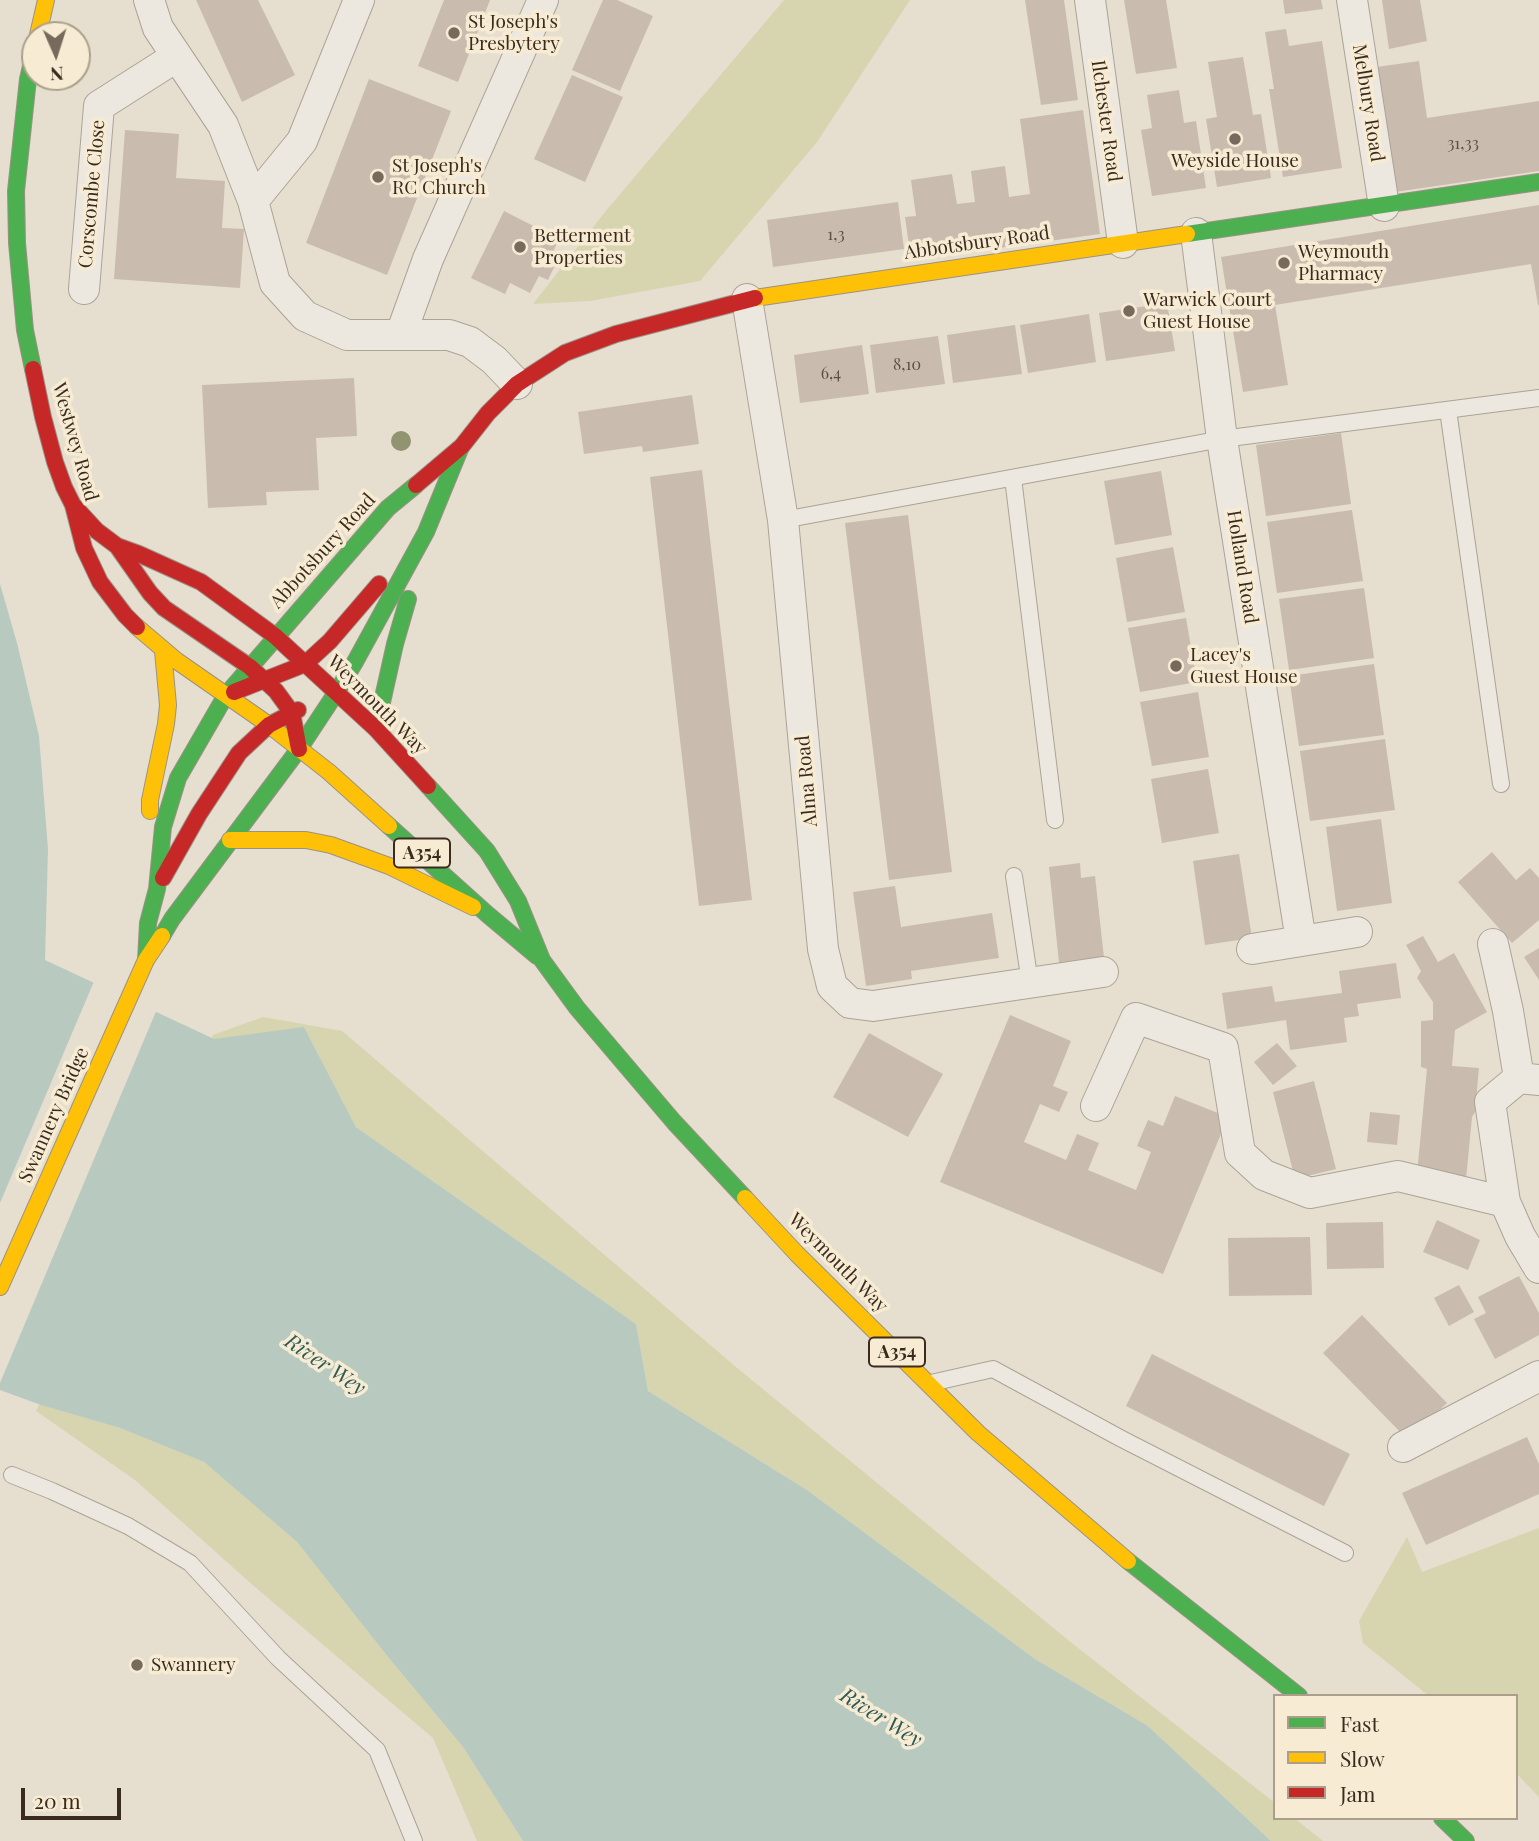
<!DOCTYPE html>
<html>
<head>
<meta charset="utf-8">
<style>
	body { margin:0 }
	#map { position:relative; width:1539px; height:1841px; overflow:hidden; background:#e6dece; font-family:"Playfair Display",serif }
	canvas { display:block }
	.legend { position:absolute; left:1273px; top:1694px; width:245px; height:126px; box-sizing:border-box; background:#f7ecd3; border:2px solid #ab9f8b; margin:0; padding:9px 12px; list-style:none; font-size:21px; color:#3a2b1e }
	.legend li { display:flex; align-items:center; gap:14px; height:35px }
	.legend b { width:35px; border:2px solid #ab9f8b }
	.north { position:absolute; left:21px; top:21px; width:70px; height:70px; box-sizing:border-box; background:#f7ecd3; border:2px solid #ab9f8b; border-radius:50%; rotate:177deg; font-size:19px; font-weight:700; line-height:28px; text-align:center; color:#3a2b1e }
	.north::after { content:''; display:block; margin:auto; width:24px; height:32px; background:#766a5c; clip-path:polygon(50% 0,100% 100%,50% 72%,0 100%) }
	.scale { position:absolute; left:21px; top:1788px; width:100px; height:32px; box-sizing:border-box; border:4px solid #3a2b1e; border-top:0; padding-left:9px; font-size:21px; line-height:24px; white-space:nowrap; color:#3a2b1e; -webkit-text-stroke:5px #f7ecd3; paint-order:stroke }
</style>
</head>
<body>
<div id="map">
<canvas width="1539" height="1841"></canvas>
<ul class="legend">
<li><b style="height:9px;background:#4caf50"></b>Fast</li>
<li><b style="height:9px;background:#ffc107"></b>Slow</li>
<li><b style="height:9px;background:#c62828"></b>Jam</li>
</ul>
<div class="north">N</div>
<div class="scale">20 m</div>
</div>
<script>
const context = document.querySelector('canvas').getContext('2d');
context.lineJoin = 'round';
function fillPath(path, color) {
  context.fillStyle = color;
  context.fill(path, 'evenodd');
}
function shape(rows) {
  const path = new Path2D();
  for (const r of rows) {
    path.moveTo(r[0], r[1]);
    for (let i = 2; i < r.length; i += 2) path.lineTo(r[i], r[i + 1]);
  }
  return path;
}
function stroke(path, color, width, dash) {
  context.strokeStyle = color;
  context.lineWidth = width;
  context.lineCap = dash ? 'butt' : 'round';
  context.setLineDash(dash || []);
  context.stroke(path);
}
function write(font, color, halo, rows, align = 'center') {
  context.font = font + ' "Playfair Display",serif';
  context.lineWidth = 7;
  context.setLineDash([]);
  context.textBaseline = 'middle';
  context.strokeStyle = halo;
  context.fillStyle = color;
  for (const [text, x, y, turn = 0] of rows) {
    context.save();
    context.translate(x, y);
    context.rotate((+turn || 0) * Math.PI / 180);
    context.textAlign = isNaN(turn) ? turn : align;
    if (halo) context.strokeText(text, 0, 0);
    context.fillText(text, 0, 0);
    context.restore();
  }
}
fillPath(shape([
	[784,0,910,0,817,142,700,281,590,301,533,304,605,212],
	[263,1017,342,1031,736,1367,1068,1640,1275,1803,1275,1818,1294,1818,1323,1841,1271,1841,1148,1726,1035,1659,807,1490,648,1391,636,1324,356,1127,304,1027,42,1405,120,1428,204,1462,297,1542,388,1657,463,1747,523,1841,477,1841,433,1738,255,1587,135,1480,36,1411,213,1035],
	[1539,1528,1539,1797,1516,1773,1516,1696,1429,1696,1363,1643,1359,1621,1407,1537,1422,1572]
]), '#d6d5af');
fillPath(shape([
	[0,584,17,643,39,736,48,849,45,960,214,1039,304,1027,356,1127,636,1324,648,1391,807,1490,1035,1659,1148,1726,1271,1841,523,1841,463,1747,388,1657,297,1542,204,1462,120,1428,41,1405,0,1390]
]), '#b8cabf');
fillPath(shape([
	[95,979,157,1009,0,1383,0,1203]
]), '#e6dece');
fillPath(shape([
	[196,0,258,0,295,75,242,102],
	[444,0,490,0,458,82,418,66],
	[603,0,617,0,653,16,620,91,572,70],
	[1025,0,1064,0,1078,100,1041,105],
	[1124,0,1166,0,1177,68,1136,74],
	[1283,0,1321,0,1323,9,1285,14],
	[1382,0,1420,0,1427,41,1389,49],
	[1286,29,1289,46,1322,41,1342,168,1283,177,1269,89,1274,89,1265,32],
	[1243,57,1253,115,1261,114,1271,178,1217,187,1206,119,1217,117,1208,62],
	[1419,61,1427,118,1539,101,1539,171,1395,192,1377,67],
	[572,75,623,97,585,182,534,159],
	[369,79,451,111,387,275,306,243],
	[1179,90,1184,123,1196,121,1206,188,1152,196,1141,130,1152,128,1147,95],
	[1083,110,1100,234,911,260,905,217,916,216,911,180,952,174,957,204,975,202,971,171,1005,166,1009,197,1030,194,1020,119],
	[125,130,179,134,176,178,225,181,222,228,244,229,240,288,114,279],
	[898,202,904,249,773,267,767,220],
	[1539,205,1539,305,1538,305,1531,264,1275,305,1288,385,1243,392,1221,257],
	[504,211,559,239,551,256,558,259,548,280,539,276,530,293,510,283,505,294,471,278],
	[1167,303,1175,351,1106,361,1099,313],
	[1089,314,1096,362,1028,373,1020,325],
	[1015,325,1022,374,953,383,947,335],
	[938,336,945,384,876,393,870,345],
	[862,345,869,394,800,403,794,355],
	[354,378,357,436,316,438,319,490,266,492,267,505,208,508,202,385],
	[692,395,699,444,643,452,642,446,584,454,578,412],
	[1341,433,1351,504,1266,516,1256,445],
	[702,470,752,900,699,906,650,477],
	[1161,471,1172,535,1115,545,1104,481],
	[1352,510,1363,581,1277,593,1267,522],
	[908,515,952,872,889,880,845,523],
	[1173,547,1185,612,1127,622,1116,558],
	[1364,588,1374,658,1289,670,1279,599],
	[1186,618,1197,682,1140,692,1128,628],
	[1374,664,1384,735,1299,746,1289,676],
	[1198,692,1209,757,1152,766,1140,702],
	[1385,739,1395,810,1310,821,1300,751],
	[1208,769,1219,833,1162,843,1151,779],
	[1381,819,1392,903,1337,911,1326,827],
	[1492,852,1516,880,1530,868,1539,878,1539,920,1512,943,1458,882],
	[1239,854,1252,938,1205,945,1193,861],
	[1080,863,1081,878,1095,876,1105,967,1060,972,1049,867],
	[895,886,901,927,992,913,999,958,911,971,912,979,866,986,853,892],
	[1423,936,1438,962,1454,953,1487,1012,1455,1030,1452,1066,1479,1068,1475,1112,1472,1117,1466,1179,1417,1174,1427,1069,1421,1067,1421,1021,1433,1020,1433,1002,1417,978,1421,971,1406,945],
	[1539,948,1539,980,1524,957],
	[1396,963,1401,998,1357,1004,1359,1016,1344,1018,1347,1042,1290,1050,1286,1020,1227,1029,1222,993,1272,986,1275,1002,1342,993,1339,971],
	[1010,1015,1071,1041,1053,1086,1068,1092,1059,1112,1040,1104,1024,1142,1066,1160,1077,1134,1099,1143,1088,1170,1136,1190,1151,1152,1137,1146,1148,1120,1163,1126,1175,1096,1228,1117,1163,1274,940,1182],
	[869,1033,943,1074,908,1137,833,1097],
	[1277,1043,1297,1066,1273,1085,1254,1062],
	[1314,1081,1336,1169,1295,1179,1273,1092],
	[1370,1112,1400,1115,1397,1145,1367,1142],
	[1437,1220,1480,1240,1468,1270,1423,1252],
	[1383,1222,1384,1268,1327,1269,1326,1223],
	[1310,1237,1312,1295,1229,1296,1228,1238],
	[1519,1276,1539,1313,1539,1335,1495,1359,1474,1319,1486,1313,1478,1297],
	[1459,1285,1474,1312,1449,1326,1434,1298],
	[1362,1315,1447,1403,1408,1440,1323,1353],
	[1152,1354,1350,1454,1324,1506,1126,1406],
	[1527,1437,1539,1464,1539,1494,1426,1545,1402,1493]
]), '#c9bcae');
const lane = shape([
	[1448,410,1501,784],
	[1013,478,1055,820],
	[783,520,1222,439,1539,398],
	[1014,876,1030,983],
	[931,1383,993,1369,1120,1438,1345,1553],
	[12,1475,52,1491,128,1526,190,1563,278,1658,377,1750,414,1841]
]);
const street = shape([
	[149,0,158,28,223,125,253,201,275,283,305,316,347,335,449,335,470,342,494,360,517,384],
	[1090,0,1123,243],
	[1352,0,1384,206],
	[253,201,302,141,359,0],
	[1196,233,1222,439,1301,941],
	[84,289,99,106,176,57],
	[747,299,783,520,823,949,832,986,850,1003,873,1006,1103,972],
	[401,334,428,259,543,0],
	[1493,944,1508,1011,1519,1078],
	[1252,949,1357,932],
	[1539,1080,1519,1078,1490,1102,1505,1202,1520,1236,1539,1268],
	[1096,1106,1136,1018,1223,1048,1240,1153,1264,1175,1310,1193,1398,1176,1505,1202],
	[1403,1447,1539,1376]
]);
const fast = shape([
	[1187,234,1539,182],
	[33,369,25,330,17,243,16,191,28,79,35,49],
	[376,729,395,644,408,599],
	[428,786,487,851,518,901,542,960,577,1008,674,1122,745,1198],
	[389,826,487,914,537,956],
	[162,936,172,919,299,749,336,693,355,662,426,532,460,449],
	[146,960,148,923,157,889,163,827,178,778,226,695,388,508,416,485],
	[1128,1561,1299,1696],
	[1442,1818,1466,1841]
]);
const slow = shape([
	[38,35,46,0],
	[755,298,1187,234],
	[137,627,177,661,269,725,329,772,389,826],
	[150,811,150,800,166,724,168,705,163,651],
	[230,840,306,840,331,845,389,866,473,907],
	[745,1198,797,1254,978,1433,1128,1561],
	[0,1287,146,960,162,936]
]);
const jam = shape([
	[33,369,43,417,55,462,64,487,73,505,84,548,100,582,125,615,137,627],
	[416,485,462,446,488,413,517,384,565,353,616,334,755,298],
	[73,505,97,531,117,546,139,554,201,582,275,636,376,729,428,786],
	[117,546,150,593,164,608,250,667,276,691,292,713,299,749],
	[234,692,305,664,330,641,379,584],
	[163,878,199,814,239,753,269,725,298,710]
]);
stroke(lane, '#aba396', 18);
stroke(street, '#aba396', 32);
stroke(fast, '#9a9286', 18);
stroke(slow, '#9a9286', 18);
stroke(jam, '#9a9286', 18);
stroke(lane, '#ede8df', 16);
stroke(street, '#ede8df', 30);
stroke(fast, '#4caf50', 16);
stroke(slow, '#ffc107', 16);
stroke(jam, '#c62828', 16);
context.fillStyle = '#909470';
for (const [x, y] of [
	[401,441]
]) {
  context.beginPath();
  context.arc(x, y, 10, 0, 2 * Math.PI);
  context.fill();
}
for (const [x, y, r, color] of [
	[454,33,7,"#766a5c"],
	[1235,139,7,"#766a5c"],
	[378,177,7,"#766a5c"],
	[520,247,7,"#766a5c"],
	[1284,263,7,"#766a5c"],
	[1129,311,7,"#766a5c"],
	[1176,666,7,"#766a5c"],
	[137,1665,7,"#766a5c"]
]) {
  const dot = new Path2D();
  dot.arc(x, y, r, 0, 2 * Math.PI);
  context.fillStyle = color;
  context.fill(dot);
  stroke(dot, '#f7ecd3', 2.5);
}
write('16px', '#5e4f42', null, [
	["31,33",1463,144],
	["1,3",836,235],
	["8,10",907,365],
	["6,4",831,374]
]);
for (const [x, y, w] of [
	[422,853,56],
	[897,1352,56]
]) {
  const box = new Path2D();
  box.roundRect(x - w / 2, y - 14.5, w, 29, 5);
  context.fillStyle = '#f7ecd3';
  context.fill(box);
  stroke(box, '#3a2b1e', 2);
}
write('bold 18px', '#3a2b1e', null, [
	["A354",422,853],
	["A354",897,1352]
]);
write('19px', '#3a2b1e', '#f7ecd3', [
	["St Joseph's",468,22],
	["Presbytery",468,44],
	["Weyside House",1235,161,"center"],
	["St Joseph's",392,166],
	["RC Church",392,188],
	["Betterment",534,236],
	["Properties",534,258],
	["Weymouth",1298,252],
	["Pharmacy",1298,274],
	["Warwick Court",1143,300],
	["Guest House",1143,322],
	["Lacey's",1190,655],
	["Guest House",1190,677],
	["Swannery",151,1665]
], 'left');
write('19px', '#3a2b1e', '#f7ecd3', [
	["Melbury Road",1368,103,81],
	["Ilchester Road",1106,121,82],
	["Corscombe Close",92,194,-85],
	["Abbotsbury Road",977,243,-8],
	["Westwey Road",75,442,74],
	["Abbotsbury Road",323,551,-48],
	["Holland Road",1242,567,81],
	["Weymouth Way",377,705,45],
	["Alma Road",807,781,-95],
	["Swannery Bridge",54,1115,-66],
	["Weymouth Way",838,1263,45]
]);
write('italic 21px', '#2c5a57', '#f7ecd3', [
	["River Wey",325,1365,34],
	["River Wey",881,1718,32]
]);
</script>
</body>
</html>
